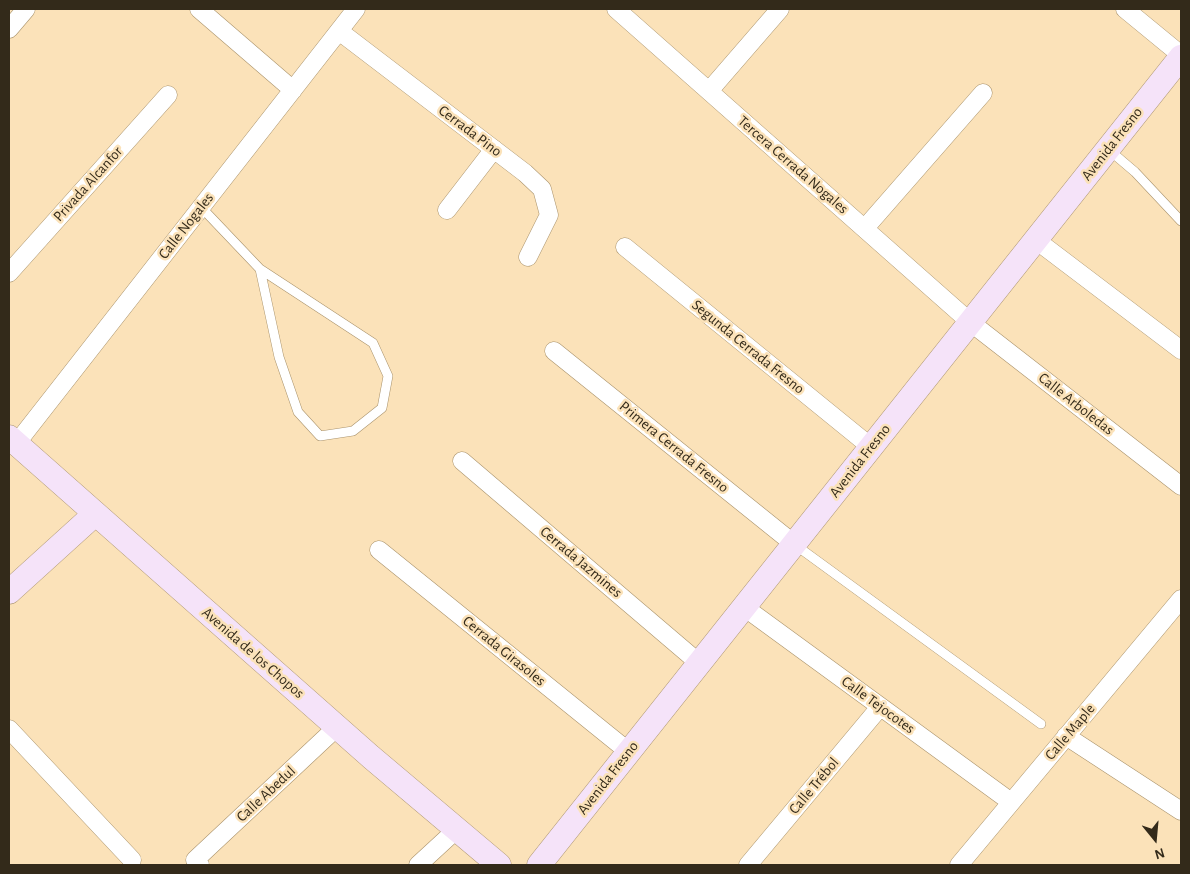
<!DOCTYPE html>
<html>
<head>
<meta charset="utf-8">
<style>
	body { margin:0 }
	#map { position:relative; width:1190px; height:874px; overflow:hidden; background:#fbe2b9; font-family:"Alegreya Sans",sans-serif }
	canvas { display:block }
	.frame { position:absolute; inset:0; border:10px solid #332a1a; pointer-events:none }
	.north { position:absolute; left:1130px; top:814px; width:50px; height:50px; -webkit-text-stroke:4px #fbe2b9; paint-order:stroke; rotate:163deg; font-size:14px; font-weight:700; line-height:20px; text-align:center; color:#332a1a }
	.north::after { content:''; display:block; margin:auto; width:18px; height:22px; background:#332a1a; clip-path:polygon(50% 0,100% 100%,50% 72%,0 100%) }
</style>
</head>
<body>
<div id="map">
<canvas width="1190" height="874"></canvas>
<div class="frame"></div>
<div class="north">N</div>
</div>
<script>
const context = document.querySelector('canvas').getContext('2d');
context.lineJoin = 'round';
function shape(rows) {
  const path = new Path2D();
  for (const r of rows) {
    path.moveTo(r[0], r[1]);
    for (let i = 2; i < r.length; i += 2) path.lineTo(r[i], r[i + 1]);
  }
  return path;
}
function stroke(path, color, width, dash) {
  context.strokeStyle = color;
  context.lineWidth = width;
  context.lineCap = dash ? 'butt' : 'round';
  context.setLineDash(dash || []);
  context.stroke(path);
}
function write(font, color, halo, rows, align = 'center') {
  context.font = font + ' "Alegreya Sans",sans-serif';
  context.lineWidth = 5;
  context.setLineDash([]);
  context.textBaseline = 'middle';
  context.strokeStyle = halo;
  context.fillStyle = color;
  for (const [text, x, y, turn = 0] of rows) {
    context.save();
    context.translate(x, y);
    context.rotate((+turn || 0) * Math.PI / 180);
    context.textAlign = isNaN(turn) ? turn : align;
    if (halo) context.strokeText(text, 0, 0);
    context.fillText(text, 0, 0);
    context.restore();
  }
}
const lane = shape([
	[1108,149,1135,172,1181,221],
	[201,207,260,269,373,343,388,376,382,408,353,431,320,436,298,412,279,357,260,269],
	[794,544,1041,724]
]);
const street = shape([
	[199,9,293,90],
	[616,9,970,322,1181,486],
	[1125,9,1181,55],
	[9,29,26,9],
	[339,31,525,173,542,189,549,215,528,257],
	[709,91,780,9],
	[447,210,494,149],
	[865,228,983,93],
	[1036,240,1181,350],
	[625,247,871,447],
	[9,273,168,95],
	[554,351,794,544],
	[16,444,356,9],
	[462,461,699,663],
	[379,550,629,752],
	[744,607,1011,802],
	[9,729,132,860],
	[1066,736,1181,811],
	[200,865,195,860,337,727],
	[418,865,456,830],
	[748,865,880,707],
	[959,865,1181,599]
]);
const secondary = shape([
	[9,437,371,757,499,865],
	[9,592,95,514],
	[539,865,1181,57]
]);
stroke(lane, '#aa936c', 10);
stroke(street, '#aa936c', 19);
stroke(secondary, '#aa936c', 25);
stroke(lane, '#fff', 9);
stroke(street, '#fff', 18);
stroke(secondary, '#f5e3f9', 24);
write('15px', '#332a1a', '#fbe2b9', [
	["Cerrada Pino",470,131,37],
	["Avenida Fresno",1112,144,-52],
	["Tercera Cerrada Nogales",793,165,41],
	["Privada Alcanfor",88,184,-48],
	["Calle Nogales",186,226,-52],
	["Segunda Cerrada Fresno",748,347,39],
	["Calle Arboledas",1076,404,38],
	["Primera Cerrada Fresno",674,447,39],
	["Avenida Fresno",860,461,-52],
	["Cerrada Jazmines",581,562,40],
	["Cerrada Girasoles",504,651,39],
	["Avenida de los Chopos",253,653,41],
	["Calle Tejocotes",878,705,36],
	["Calle Maple",1070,732,-50],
	["Avenida Fresno",608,778,-52],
	["Calle Trébol",814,786,-50],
	["Calle Abedul",266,794,-43]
]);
</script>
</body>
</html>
